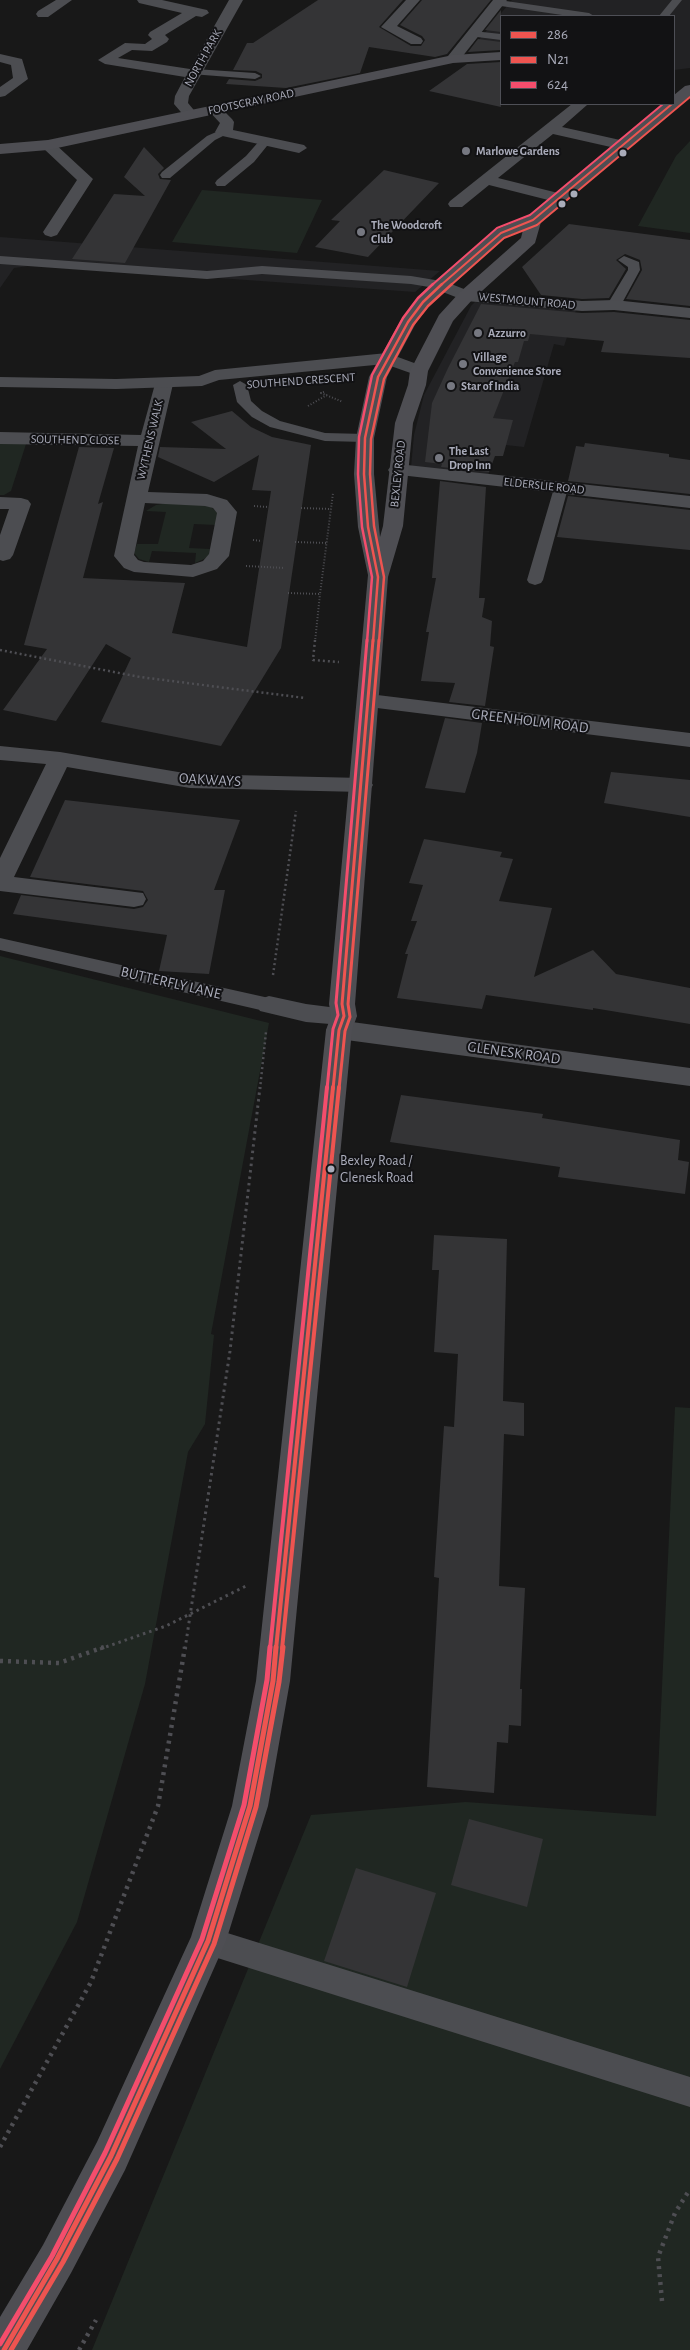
<!DOCTYPE html>
<html>
<head>
<meta charset="utf-8">
<style>
	body { margin:0 }
	#map { position:relative; width:690px; height:2350px; overflow:hidden; background:#181818; font-family:"Alegreya Sans",sans-serif }
	canvas { display:block }
	.legend { position:absolute; left:500px; top:15px; width:175px; height:90px; box-sizing:border-box; background:#121214; border:1px solid #4e4f56; margin:0; padding:6px 9px; list-style:none; font-size:15px; color:#a9abb9 }
	.legend li { display:flex; align-items:center; gap:10px; height:25px }
	.legend b { width:25px; border:1px solid #4e4f56 }
</style>
</head>
<body>
<div id="map">
<canvas width="690" height="2350"></canvas>
<ul class="legend">
<li><b style="height:6px;background:#ee5450"></b>286</li>
<li><b style="height:6px;background:#ee5450"></b>N21</li>
<li><b style="height:6px;background:#f44d6c"></b>624</li>
</ul>
</div>
<script>
const context = document.querySelector('canvas').getContext('2d');
context.lineJoin = 'round';
function fillPath(path, color) {
  context.fillStyle = color;
  context.fill(path, 'evenodd');
}
function shape(rows) {
  const path = new Path2D();
  for (const r of rows) {
    path.moveTo(r[0], r[1]);
    for (let i = 2; i < r.length; i += 2) path.lineTo(r[i], r[i + 1]);
  }
  return path;
}
function stroke(path, color, width, dash) {
  context.strokeStyle = color;
  context.lineWidth = width;
  context.lineCap = dash ? 'butt' : 'round';
  context.setLineDash(dash || []);
  context.stroke(path);
}
function write(font, color, halo, rows, align = 'center') {
  context.font = font + ' "Alegreya Sans",sans-serif';
  context.lineWidth = 4;
  context.setLineDash([]);
  context.textBaseline = 'middle';
  context.strokeStyle = halo;
  context.fillStyle = color;
  for (const [text, x, y, turn = 0] of rows) {
    context.save();
    context.translate(x, y);
    context.rotate((+turn || 0) * Math.PI / 180);
    context.textAlign = isNaN(turn) ? turn : align;
    if (halo) context.strokeText(text, 0, 0);
    context.fillText(text, 0, 0);
    context.restore();
  }
}
fillPath(shape([
	[512,0,690,0,690,68,674,70,674,16,501,16,501,44,478,41],
	[0,237,440,271,415,292,36,265,14,268,0,288],
	[475,302,576,310,564,346,554,344,524,447,497,444,488,476,411,467,414,435,424,395,471,306]
]), '#222224');
fillPath(shape([
	[690,141,690,233,638,226,676,156],
	[202,190,322,200,297,253,172,242],
	[0,443,26,444,11,491,4,495,0,495],
	[169,503,200,504,211,507,218,513,216,525,194,524,189,548,210,549,209,556,204,559,195,563,196,553,152,551,149,562,139,559,134,553,137,544,158,544,166,512,146,511,156,505],
	[0,956,269,1023,211,1334,214,1335,205,1424,188,1452,145,1684,77,1922,0,2069],
	[675,1407,690,1408,690,2350,92,2350,311,1815,466,1802,656,1816]
]), '#202722');
fillPath(shape([
	[318,0,403,0,379,27,411,46,421,46,425,40,422,36,400,25,422,0,491,0,447,54,435,57,369,47,360,73,286,88,226,84,229,79,255,81,262,78,262,74,256,71,233,70,247,43,253,43],
	[501,10,501,32,485,30],
	[478,39,501,42,501,50,468,52],
	[501,62,501,107,429,91,467,64],
	[144,147,164,168,158,174,160,179,171,180,125,263,72,259,114,194,145,196,124,177],
	[384,170,439,183,368,257,315,247,340,221,331,220],
	[569,224,690,240,690,306,626,299,642,270,640,260,625,254,616,260,626,269,609,298,582,299,541,295,522,267],
	[481,304,582,313,614,312,690,320,690,358,601,352,604,341,530,334,528,341,524,341,518,362,515,362,493,418,513,420,503,456,495,456,489,472,441,467,442,464,425,462,432,403,448,368],
	[232,411,251,427,272,437,311,445,281,648,221,746,101,722,131,658,106,644,56,721,3,710,47,649,24,645,79,447,114,448,98,504,103,502,83,578,185,583,172,633,247,647,271,491,252,490,259,455,214,482,158,457,160,447,226,449,191,422],
	[585,443,669,454,669,457,690,460,690,494,568,481,576,446,584,447],
	[440,481,486,487,479,598,485,598,482,617,492,621,490,646,494,647,485,706,449,702,455,683,421,681,429,632,426,632,436,578,432,578],
	[568,496,690,510,690,550,557,537],
	[445,718,482,723,477,753,465,793,425,788],
	[611,772,690,780,690,817,604,803],
	[65,800,240,820,214,890,225,890,209,974,159,971,167,935,13,914,21,895,134,909,143,907,148,900,143,891,30,877],
	[424,839,502,852,500,857,513,859,499,901,552,908,534,977,593,950,616,974,690,988,690,1024,593,1008,593,1010,486,995,482,1009,397,998,408,954,405,954,417,921,411,921,423,885,409,883],
	[401,1095,543,1114,542,1118,680,1140,678,1160,689,1162,685,1194,558,1177,560,1167,390,1142],
	[434,1235,507,1239,503,1401,524,1403,524,1436,504,1434,499,1586,525,1588,520,1689,522,1689,521,1726,509,1725,508,1743,497,1742,494,1793,427,1787,439,1578,434,1577,444,1426,454,1427,458,1354,434,1352,439,1270,432,1270],
	[469,1819,543,1839,527,1907,451,1885],
	[356,1868,436,1893,407,1987,324,1961]
]), '#343436');
stroke(shape([
	[324,392,321,393,343,402],
	[308,406,327,395],
	[254,506,268,507],
	[301,508,331,509],
	[253,540,262,541],
	[295,542,327,543],
	[246,566,285,568],
	[288,593,320,594,333,493],
	[315,642,320,594]
]), '#4e4e53', 2, [1, 2]);
stroke(shape([
	[315,640,313,660,339,662],
	[0,650,140,677,305,698],
	[273,975,296,811],
	[260,1089,266,1032]
]), '#4e4e53', 2.5, [2, 3]);
stroke(shape([
	[100,1649,166,1626,246,1586],
	[185,1649,230,1351,260,1087]
]), '#4e4e53', 3, [2.5, 4]);
stroke(shape([
	[0,1661,59,1663,104,1647],
	[0,2147,91,1982,158,1806,185,1647],
	[662,2301,658,2257,675,2213,690,2189],
	[79,2350,96,2320]
]), '#4e4e53', 4.5, [3, 5]);
fillPath(shape([
	[499,0,589,13,594,16,569,16,494,5,494,1,499,0],
	[672,0,682,0,669,16,659,16,672,0],
	[473,31,501,34,501,40,469,36,469,32,473,31],
	[195,69,255,73,261,76,255,79,191,74,189,72,195,69],
	[223,129,229,132,227,134,215,140,170,178,162,178,160,175,162,172,207,136,223,129],
	[265,137,271,141,254,162,225,186,217,186,215,183,217,180,246,156,261,139,265,137],
	[0,256,207,271,262,266,411,276,441,281,448,285,441,289,411,284,262,274,207,279,0,264,0,256],
	[624,256,639,262,640,270,621,305,614,309,607,305,628,270,628,267,618,260,624,256],
	[240,381,247,385,251,401,262,411,280,421,325,433,365,434,372,438,365,442,325,441,270,427,252,417,237,402,233,385,240,381],
	[561,484,568,488,543,580,541,583,535,585,529,583,527,580,554,488,561,484],
	[0,938,269,998,276,1000,279,1005,276,1010,269,1012,0,950,0,938],
	[208,1927,690,2077,690,2107,208,1955,198,1951,194,1941,198,1931,208,1927]
]), '#4c4d51');
fillPath(shape([
	[56,0,72,0,48,17,38,17,36,14,38,11,56,0],
	[137,0,162,0,207,10,209,13,202,17,196,16,165,35,169,39,167,42,152,51,132,50,118,58,190,69,229,0,243,0,189,96,188,103,198,115,196,118,186,118,174,104,175,96,185,77,105,64,98,60,125,43,145,44,152,39,148,35,150,32,182,13,139,3,137,0],
	[406,0,420,0,397,26,421,38,423,41,421,44,411,44,381,27,406,0],
	[493,0,507,0,458,62,448,62,446,59,448,56,493,0],
	[0,54,22,59,28,79,5,96,0,97,0,87,13,78,11,65,0,62,0,54],
	[572,104,587,105,562,127,629,142,632,145,629,148,624,150,553,134,498,178,566,195,568,198,566,201,560,203,489,185,462,207,450,207,448,204,450,201,572,104],
	[215,106,220,107,232,119,234,122,233,130,304,145,307,148,299,153,218,135,215,132,220,123,208,110,215,106],
	[48,140,53,142,93,179,57,235,51,237,45,235,43,232,77,180,43,148,40,145,48,140],
	[164,379,170,380,173,384,148,492,207,494,227,500,237,512,229,556,217,569,193,577,134,572,124,568,114,556,138,446,0,444,0,432,141,435,155,384,158,380,164,379],
	[145,503,205,506,213,508,217,513,209,554,203,561,191,565,144,562,138,560,134,555,145,503],
	[398,464,690,496,690,508,391,474,388,470,391,466,398,464],
	[0,497,21,498,28,500,31,504,13,555,10,559,3,561,0,560,0,535,9,509,0,509,0,497],
	[369,694,690,733,690,747,361,706,358,701,361,696,369,694],
	[0,746,60,752,190,774,362,778,370,780,373,785,370,790,362,792,190,788,67,767,14,877,143,893,146,899,143,905,134,907,0,891,0,858,46,764,0,760,0,746],
	[269,996,306,1004,353,1010,357,1016,352,1022,690,1068,690,1086,339,1039,330,1036,326,1030,330,1024,306,1022,260,1011,256,1005,260,999,269,996]
]), '#4c4d51');
fillPath(shape([
	[441,280,469,291,582,301,614,300,690,308,690,318,614,310,582,311,466,301,435,289,433,285,435,281,441,280],
	[387,353,425,367,428,371,425,375,419,376,385,364,219,380,202,386,116,389,0,387,0,377,116,379,199,376,215,370,387,353]
]), '#4c4d51');
fillPath(shape([
	[501,52,501,60,453,63,48,150,0,154,0,144,48,140,453,55,501,52],
	[690,85,690,96,541,222,535,243,472,300,453,321,428,371,426,385,413,423,403,526,388,577,355,1004,357,1016,352,1030,290,1681,268,1806,226,1941,125,2170,71,2273,27,2350,0,2350,0,2317,43,2245,97,2142,191,1937,232,1806,256,1681,326,1030,331,1016,329,1004,368,575,358,527,354,474,356,438,369,377,402,318,417,298,435,281,495,230,527,217,663,104,674,104,674,95,685,86,690,85],
	[523,230,521,238,460,292,439,315,410,371,408,385,395,423,383,526,380,537,374,474,374,438,387,377,416,323,429,306,507,236,523,230]
]), '#4e4e53');
stroke(shape([
	[441,285,501,233,533,220,672,104]
]), '#ee5450', 2);
stroke(shape([
	[373,642,378,577,368,527,364,474,365,438,378,377,408,322,423,302,442,284]
]), '#ee5450', 2.5);
stroke(shape([
	[333,1089,339,1030,344,1016,342,1004,373,640]
]), '#ee5450', 3);
stroke(shape([
	[276,1649,333,1087]
]), '#ee5450', 4);
stroke(shape([
	[4,2350,57,2259,111,2156,208,1941,250,1806,273,1681,276,1647]
]), '#ee5450', 5);
stroke(shape([
	[451,285,504,238,537,225,690,97]
]), '#ee5450', 2);
stroke(shape([
	[379,642,384,577,374,526,370,474,371,439,384,379,413,325,428,306,452,284]
]), '#ee5450', 2.5);
stroke(shape([
	[339,1089,345,1031,350,1017,348,1004,379,640]
]), '#ee5450', 3);
stroke(shape([
	[282,1649,339,1087]
]), '#ee5450', 4);
stroke(shape([
	[11,2350,63,2262,117,2159,214,1944,256,1807,279,1682,283,1647]
]), '#ee5450', 5);
stroke(shape([
	[432,285,497,228,530,215,663,104]
]), '#f44d6c', 2);
stroke(shape([
	[367,642,372,577,362,527,358,474,359,437,372,375,403,318,418,298,433,284]
]), '#f44d6c', 2.5);
stroke(shape([
	[327,1089,333,1029,338,1015,336,1003,367,640]
]), '#f44d6c', 3);
stroke(shape([
	[270,1649,327,1087]
]), '#f44d6c', 4);
stroke(shape([
	[0,2344,52,2256,105,2153,202,1939,244,1805,267,1680,270,1647]
]), '#f44d6c', 5);
for (const [x, y, r, color] of [
	[466,151,5,"#767881"],
	[623,153,4.5,"#a9abb9"],
	[574,194,4.5,"#a9abb9"],
	[562,204,4.5,"#a9abb9"],
	[361,232,5,"#767881"],
	[478,333,5,"#767881"],
	[463,364,5,"#767881"],
	[451,386,5,"#767881"],
	[439,458,5,"#767881"],
	[331,1169,4.5,"#a9abb9"]
]) {
  const dot = new Path2D();
  dot.arc(x, y, r, 0, 2 * Math.PI);
  context.fillStyle = color;
  context.fill(dot);
  stroke(dot, '#121214', 2);
}
write('12px', '#a9abb9', '#121214', [
	["NORTH PARK",203,58,-61],
	["FOOTSCRAY ROAD",251,102,-12],
	["WESTMOUNT ROAD",527,301,5],
	["SOUTHEND CRESCENT",301,381,-4],
	["SOUTHEND CLOSE",75,440,1],
	["WYTHENS WALK",150,440,-77],
	["BEXLEY ROAD",398,474,-84],
	["ELDERSLIE ROAD",544,486,6]
]);
write('bold 12px', '#a9abb9', '#121214', [
	["Marlowe Gardens",476,151],
	["The Woodcroft",371,225],
	["Club",371,239],
	["Azzurro",488,333],
	["Village",473,357],
	["Convenience Store",473,371],
	["Star of India",461,386],
	["The Last",449,451],
	["Drop Inn",449,465]
], 'left');
write('14px', '#a9abb9', '#121214', [
	["Bexley Road /",340,1161],
	["Glenesk Road",340,1178]
], 'left');
write('15px', '#a9abb9', '#121214', [
	["GREENHOLM ROAD",530,721,7],
	["OAKWAYS",210,780,3],
	["BUTTERFLY LANE",171,983,13],
	["GLENESK ROAD",514,1053,8]
]);
</script>
</body>
</html>
